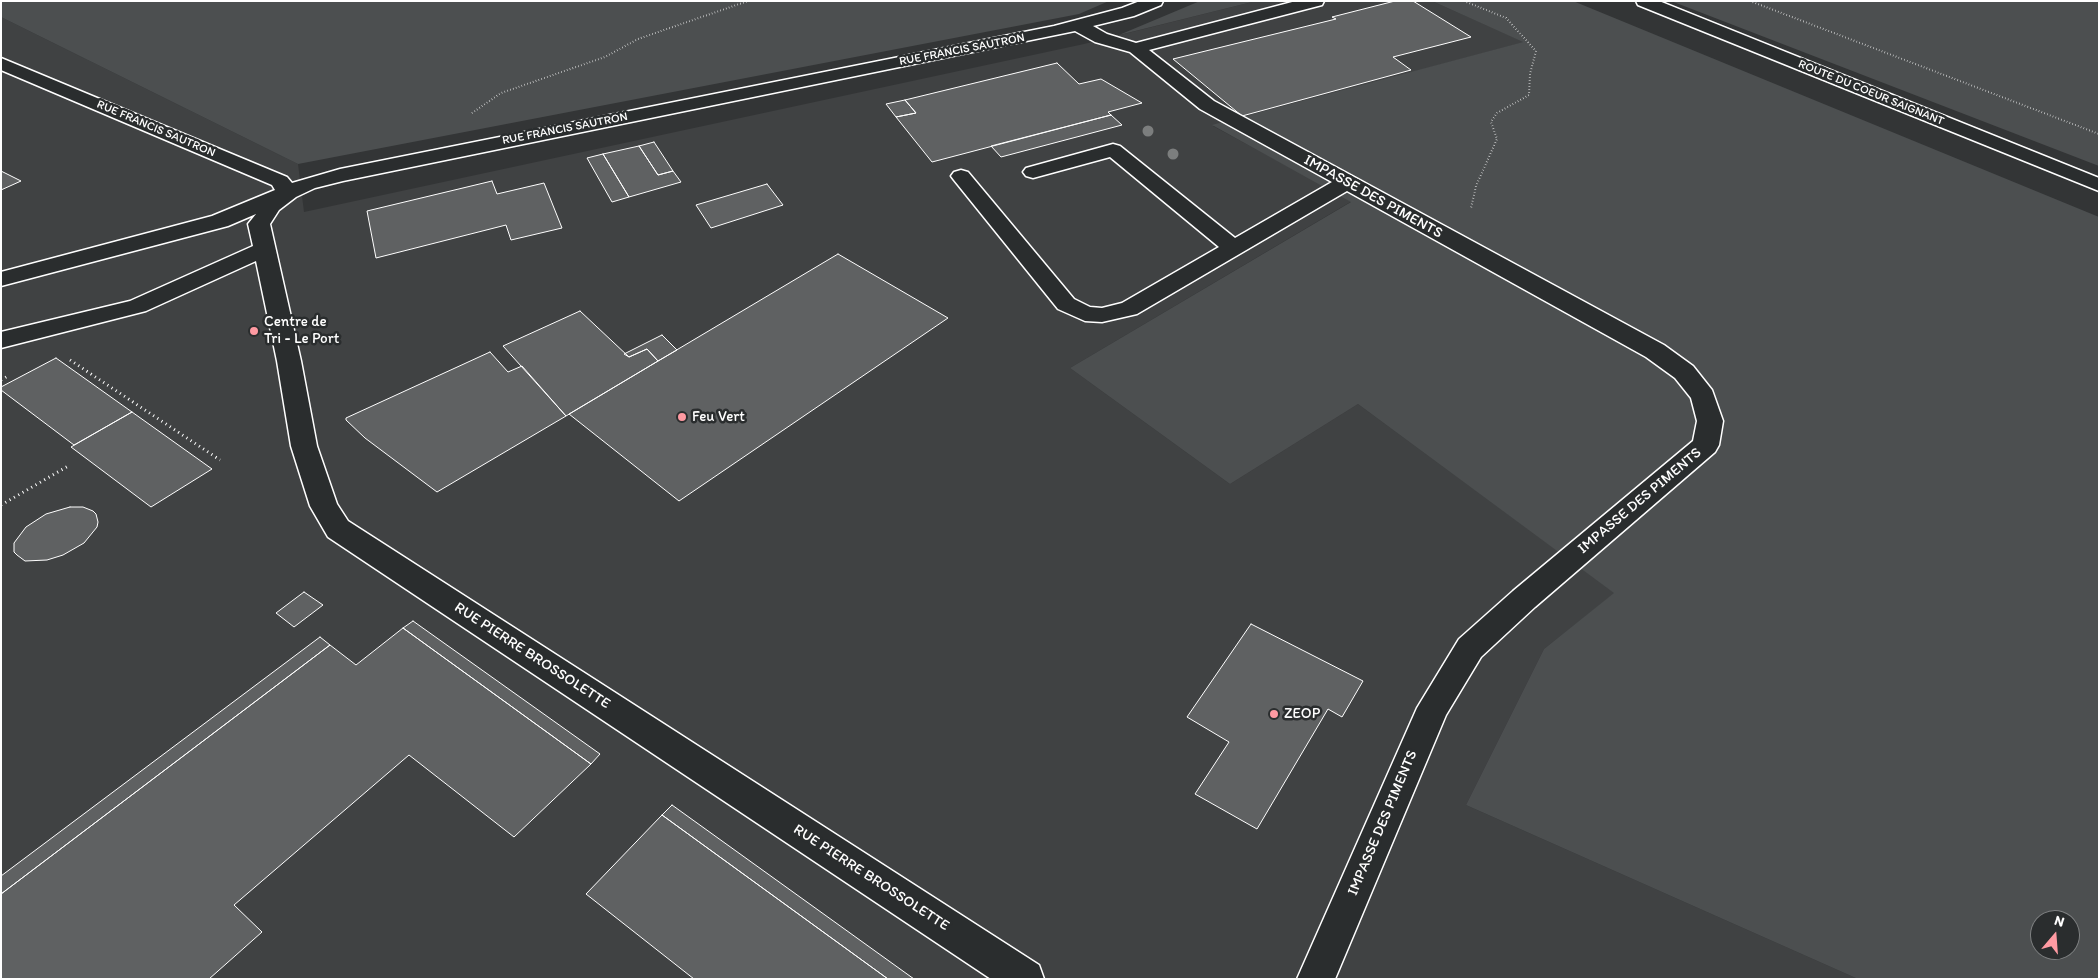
<!DOCTYPE html>
<html>
<head>
<meta charset="utf-8">
<style>
	body { margin:0 }
	#map { position:relative; width:2100px; height:980px; overflow:hidden; background:#333536; font-family:Itim,sans-serif }
	canvas { display:block }
	.frame { position:absolute; inset:0; border:2px solid #fff; pointer-events:none }
	.north { position:absolute; left:2030px; top:910px; width:50px; height:50px; box-sizing:border-box; background:#2a2d2e; border:1px solid #7f8182; border-radius:50%; rotate:18deg; font-size:14px; font-weight:700; line-height:20px; text-align:center; color:#fff }
	.north::after { content:''; display:block; margin:auto; width:18px; height:22px; background:#ff9aa2; clip-path:polygon(50% 0,100% 100%,50% 72%,0 100%) }
</style>
</head>
<body>
<div id="map">
<canvas width="2100" height="980"></canvas>
<div class="frame"></div>
<div class="north">N</div>
</div>
<script>
const context = document.querySelector('canvas').getContext('2d');
context.lineJoin = 'round';
function fillPath(path, color) {
  context.fillStyle = color;
  context.fill(path, 'evenodd');
}
function shape(rows) {
  const path = new Path2D();
  for (const r of rows) {
    path.moveTo(r[0], r[1]);
    for (let i = 2; i < r.length; i += 2) path.lineTo(r[i], r[i + 1]);
  }
  return path;
}
function stroke(path, color, width, dash) {
  context.strokeStyle = color;
  context.lineWidth = width;
  context.lineCap = dash ? 'butt' : 'round';
  context.setLineDash(dash || []);
  context.stroke(path);
}
function write(font, color, halo, rows, align = 'center') {
  context.font = font + ' Itim,sans-serif';
  context.lineWidth = 5;
  context.setLineDash([]);
  context.textBaseline = 'middle';
  context.strokeStyle = halo;
  context.fillStyle = color;
  for (const [text, x, y, turn = 0] of rows) {
    context.save();
    context.translate(x, y);
    context.rotate((+turn || 0) * Math.PI / 180);
    context.textAlign = isNaN(turn) ? turn : align;
    if (halo) context.strokeText(text, 0, 0);
    context.fillText(text, 0, 0);
    context.restore();
  }
}
fillPath(shape([
	[1256,1,1432,1,1524,42,1213,126,1352,201,1070,368,1230,484,1358,404,1615,593,1544,649,1466,805,1858,979,1,979,1,17,298,164,304,212,1084,44]
]), '#404243');
fillPath(shape([
	[1,1,1109,1,1079,14,298,164,1,17],
	[1200,1,1256,1,1119,35],
	[1432,1,1573,1,2099,217,2099,979,1858,979,1466,805,1544,649,1614,593,1358,404,1230,484,1070,368,1351,202,1212,125,1523,42],
	[2040,920,2070,920,2070,950,2040,950],
	[1671,1,2099,1,2099,166]
]), '#4c4f50');
const building = shape([
	[1395,1,1413,1,1471,37,1393,57,1411,70,1242,116,1173,59,1336,19,1332,17,1395,1],
	[1057,63,1079,84,1101,79,1142,103,1108,112,1111,115,932,162,896,117,916,113,905,100,1057,63],
	[905,100,916,113,896,117,886,104,905,100],
	[1111,115,1122,125,1001,157,991,146,1111,115],
	[654,142,673,171,658,175,639,146,654,142],
	[639,146,658,175,673,171,681,182,629,197,603,154,639,146],
	[603,154,629,197,612,202,587,158,603,154],
	[1,171,21,181,1,190,1,171],
	[492,181,497,194,544,183,562,228,511,240,506,225,376,258,367,211,492,181],
	[767,184,783,205,711,228,696,205,767,184],
	[838,254,948,318,679,501,569,414,838,254],
	[580,311,629,357,647,349,658,361,566,416,503,346,580,311],
	[662,335,677,350,658,361,647,349,629,357,624,354,662,335],
	[490,352,508,372,522,366,566,416,437,492,365,438,346,420,346,418,490,352],
	[56,358,132,412,74,445,1,390,1,387,56,358],
	[132,412,212,469,151,507,71,447,132,412],
	[70,507,83,507,93,511,96,514,98,522,97,527,84,543,63,555,47,560,25,561,17,555,14,552,14,543,26,527,46,514,70,507],
	[304,592,323,605,294,627,276,613,304,592],
	[413,621,600,754,591,764,403,628,413,621],
	[1251,624,1363,681,1342,717,1328,709,1257,829,1195,794,1229,742,1187,717,1251,624],
	[403,628,591,764,514,837,409,755,234,905,262,932,209,979,1,979,1,894,330,645,356,665,403,628],
	[320,637,330,645,1,894,1,876,320,637],
	[672,805,914,979,888,979,662,815,672,805],
	[662,815,888,979,694,979,586,894,662,815]
]);
fillPath(building, '#5f6162');
stroke(building, '#fff', 1);
const minor = shape([
	[1140,1,1163,1,1161,5,1134,16,1093,26,1107,34,1136,43,1296,1,1324,1,1322,5,1149,50,1214,101,1664,345,1693,366,1712,390,1723,421,1719,445,1715,452,1535,607,1481,657,1446,715,1335,979,1297,979,1417,708,1459,639,1513,591,1693,441,1697,421,1691,398,1675,378,1646,357,1347,191,1137,314,1102,322,1085,321,1058,309,954,180,951,176,954,172,961,170,968,172,1074,299,1090,307,1102,308,1122,303,1219,247,1110,157,1033,178,1026,176,1023,172,1026,168,1113,144,1120,146,1235,238,1332,182,1200,109,1130,52,1095,42,1075,31,343,181,315,188,296,197,279,210,270,224,301,361,317,446,337,504,348,521,1039,965,1044,979,991,979,328,537,310,506,291,446,277,361,256,261,146,311,1,348,1,332,130,301,253,246,248,224,256,214,228,226,1,286,1,272,212,216,275,190,272,185,1,70,1,58,287,177,292,183,340,169,1054,26,1122,8,1140,1]
]);
const major = shape([
	[1636,1,1659,1,2099,178,2099,191,1638,5,1636,1]
]);
stroke(minor, '#fff', 3);
stroke(major, '#fff', 3);
stroke(shape([
	[1464,1,1506,18,1536,51,1530,74,1529,95,1497,113,1491,122,1497,139,1476,186,1471,208],
	[1750,1,2099,134],
	[472,113,501,93,605,57,638,39,748,1]
]), '#fff', 2, [0.5, 2.5]);
stroke(shape([
	[70,360,220,460],
	[1,380,8,376],
	[1,505,70,465]
]), '#fff', 3, [1, 4]);
fillPath(minor, '#2a2d2e');
fillPath(major, '#2a2d2e');
context.fillStyle = '#7c7e7e';
for (const [x, y] of [
	[1148,131],
	[1173,154]
]) {
  context.beginPath();
  context.arc(x, y, 5.5, 0, 2 * Math.PI);
  context.fill();
}
for (const [x, y, r, color] of [
	[254,331,5,"#ff9aa2"],
	[682,417,5,"#ff9aa2"],
	[1274,714,5,"#ff9aa2"]
]) {
  const dot = new Path2D();
  dot.arc(x, y, r, 0, 2 * Math.PI);
  context.fillStyle = color;
  context.fill(dot);
  stroke(dot, '#2a2d2e', 2);
}
write('12px', '#fff', '#2a2d2e', [
	["RUE FRANCIS SAUTRON",962,50,-11],
	["ROUTE DU COEUR SAIGNANT",1871,93,22],
	["RUE FRANCIS SAUTRON",156,129,23],
	["RUE FRANCIS SAUTRON",565,129,-11]
]);
write('15px', '#fff', '#2a2d2e', [
	["IMPASSE DES PIMENTS",1373,197,29],
	["IMPASSE DES PIMENTS",1640,501,-40],
	["RUE PIERRE BROSSOLETTE",532,656,33],
	["IMPASSE DES PIMENTS",1383,823,-67],
	["RUE PIERRE BROSSOLETTE",871,878,33]
]);
write('15px', '#fff', '#2a2d2e', [
	["Centre de",264,322],
	["Tri - Le Port",264,339],
	["Feu Vert",692,417],
	["ZEOP",1284,714]
], 'left');
</script>
</body>
</html>
